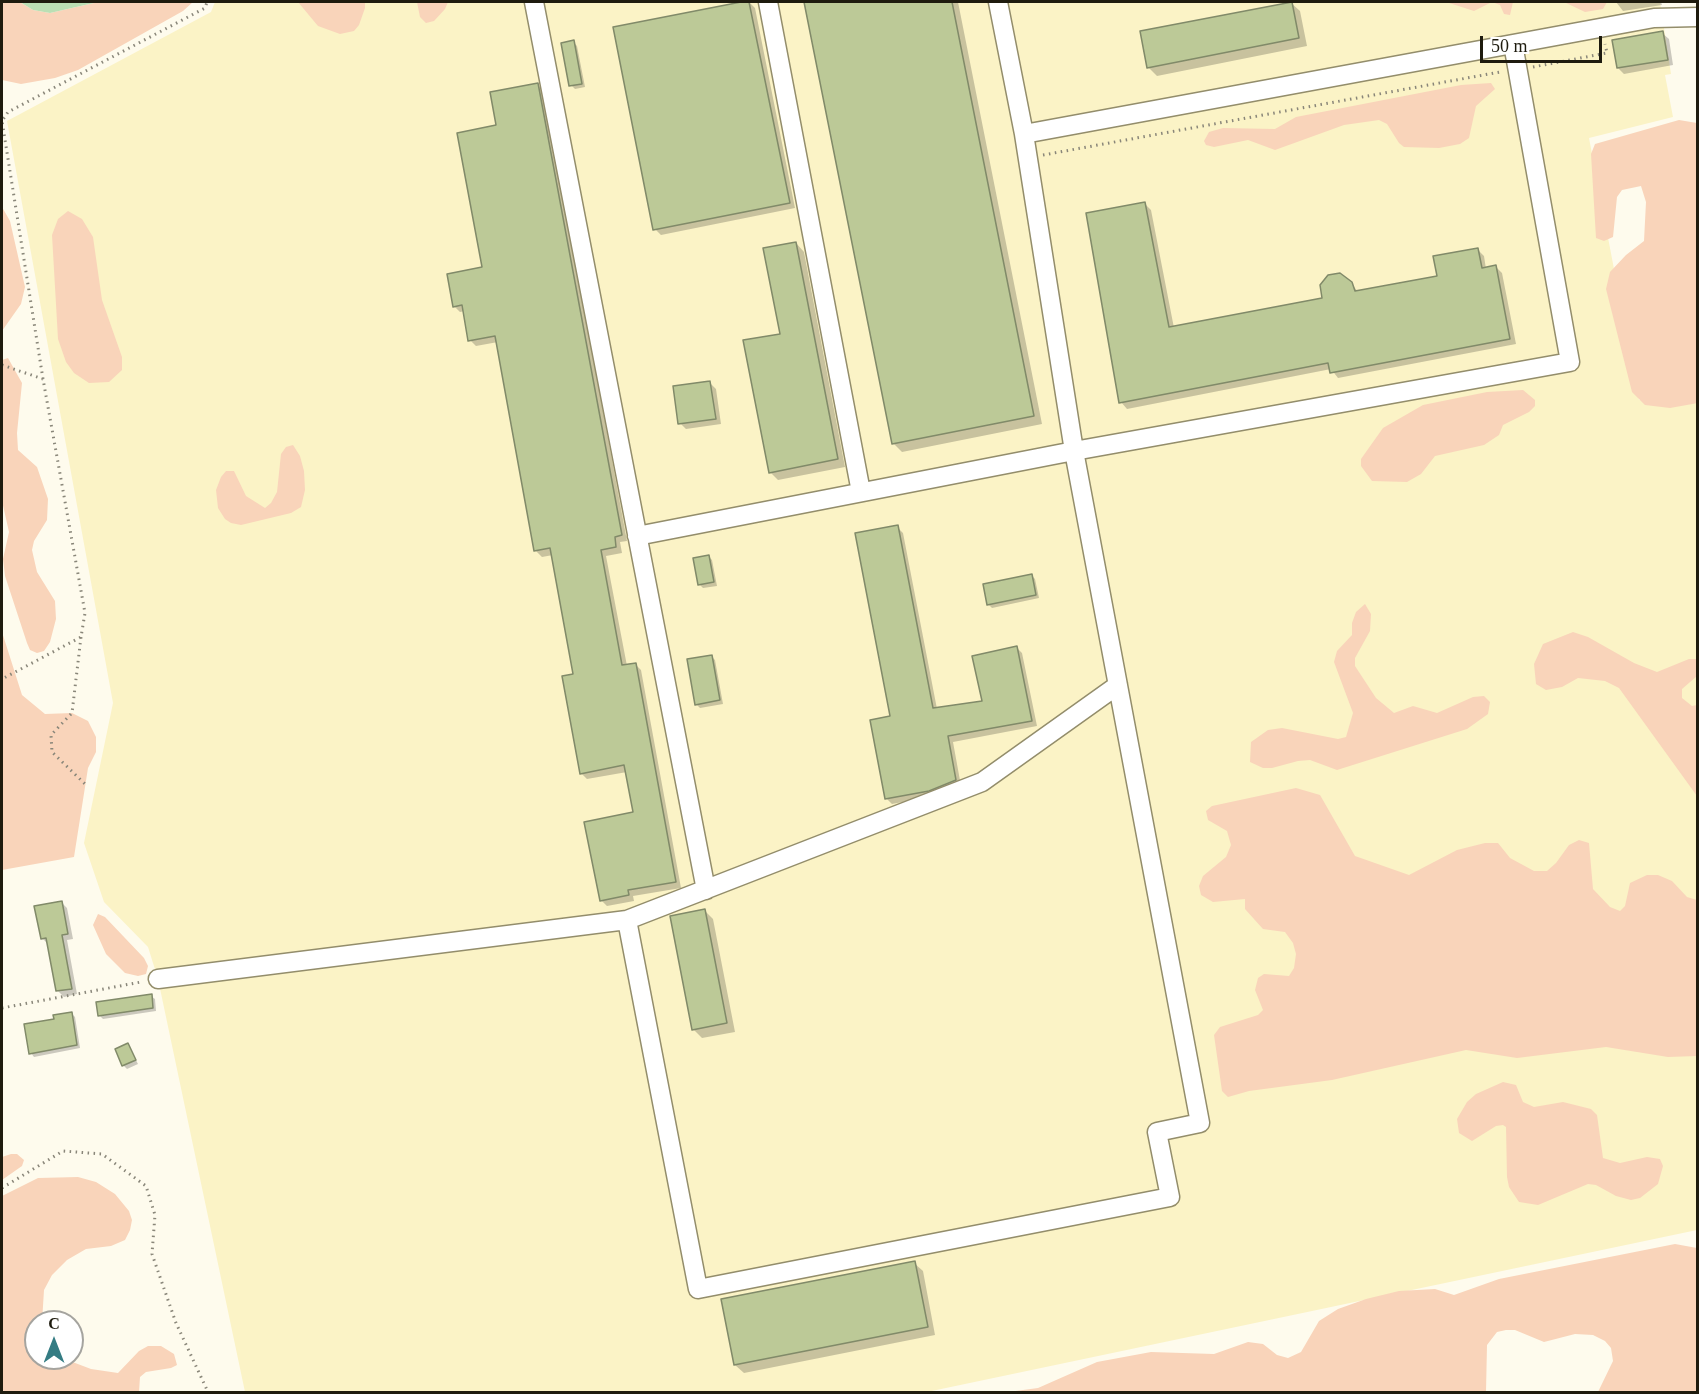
<!DOCTYPE html>
<html>
<head>
<meta charset="utf-8">
<style>
	body { margin:0 }
	#map { position:relative; width:1699px; height:1394px; overflow:hidden; background:#fefbed; font-family:"Times New Roman",serif }
	canvas { display:block }
	.frame { position:absolute; inset:0; border:3px solid #1e1b0e; pointer-events:none }
	.north { position:absolute; left:24px; top:1310px; width:60px; height:60px; box-sizing:border-box; background:#fff; border:2px solid #a5a49f; border-radius:50%; rotate:0deg; font-size:16px; font-weight:700; line-height:24px; text-align:center; color:#1e1b0e }
	.north::after { content:''; display:block; margin:auto; width:21px; height:27px; background:#347c83; clip-path:polygon(50% 0,100% 100%,50% 72%,0 100%) }
	.scale { position:absolute; left:1480px; top:36px; width:122px; height:27px; box-sizing:border-box; border:3px solid #1e1b0e; border-top:0; padding-left:8px; font-size:18px; line-height:21px; white-space:nowrap; color:#1e1b0e; -webkit-text-stroke:4px #fff; paint-order:stroke }
</style>
</head>
<body>
<div id="map">
<canvas width="1699" height="1394"></canvas>
<div class="frame"></div>
<div class="north">С</div>
<div class="scale">50 m</div>
</div>
<script>
const context = document.querySelector('canvas').getContext('2d');
context.lineJoin = 'round';
function fillPath(path, color) {
  context.fillStyle = color;
  context.fill(path, 'evenodd');
}
function shape(rows) {
  const path = new Path2D();
  for (const r of rows) {
    path.moveTo(r[0], r[1]);
    for (let i = 2; i < r.length; i += 2) path.lineTo(r[i], r[i + 1]);
  }
  return path;
}
function stroke(path, color, width, dash) {
  context.strokeStyle = color;
  context.lineWidth = width;
  context.lineCap = dash ? 'butt' : 'round';
  context.setLineDash(dash || []);
  context.stroke(path);
}
fillPath(shape([
	[215,2,1660,2,1671,74,1665,75,1673,117,1589,138,1639,400,1697,398,1697,1230,927,1392,245,1392,158,979,148,947,104,902,84,843,113,703,7,121,211,12]
]), '#fbf3c6');
fillPath(shape([
	[2,2,20,2,33,10,50,13,98,2,193,2,183,11,78,70,55,78,21,84,2,80],
	[298,2,365,2,365,8,359,25,354,31,340,34,318,26],
	[417,2,448,2,445,9,434,21,426,23,420,17],
	[1446,2,1513,2,1510,15,1504,14,1500,5,1492,2,1474,11],
	[1564,2,1607,2,1603,9,1585,12],
	[1491,83,1495,89,1476,106,1469,138,1460,144,1439,148,1404,147,1399,143,1387,124,1379,120,1344,125,1275,150,1248,140,1214,147,1206,145,1204,141,1209,132,1223,128,1275,129,1296,117,1461,85],
	[1679,120,1697,123,1698,403,1670,408,1645,405,1632,392,1606,289,1610,272,1626,255,1644,241,1646,202,1641,186,1622,190,1617,197,1613,237,1604,241,1596,238,1591,154,1595,144],
	[2,207,10,221,25,287,21,304,2,331],
	[68,211,82,219,93,237,102,300,122,357,122,370,109,382,89,383,74,373,66,362,58,339,52,235,58,219],
	[8,358,22,383,17,433,18,450,37,467,48,499,47,520,34,541,32,550,37,572,55,601,56,619,50,642,44,651,37,653,30,650,27,643,5,576,3,559,9,532,2,501,2,360],
	[1523,390,1535,400,1535,406,1529,412,1503,425,1499,435,1484,445,1435,456,1421,474,1407,482,1372,481,1361,466,1361,459,1383,428,1423,405,1487,392],
	[293,445,300,456,304,471,305,490,301,507,291,513,241,525,231,523,225,519,218,508,216,490,221,477,226,471,234,471,246,496,265,508,271,503,277,492,281,454,286,447],
	[1365,604,1371,614,1370,631,1355,658,1355,666,1376,698,1394,713,1413,706,1437,713,1473,697,1484,696,1490,702,1488,714,1467,729,1337,770,1310,760,1298,761,1272,768,1263,768,1250,762,1251,742,1268,730,1282,728,1338,739,1346,737,1353,713,1334,662,1337,651,1352,635,1352,623,1356,612],
	[2,632,22,695,45,714,72,713,88,721,96,737,96,752,88,768,74,857,2,870],
	[1573,632,1588,637,1634,663,1657,672,1689,659,1697,659,1697,676,1682,689,1682,698,1692,706,1697,705,1697,796,1619,688,1605,681,1578,678,1562,687,1546,690,1536,684,1534,664,1543,644],
	[1296,788,1320,795,1355,856,1409,875,1457,850,1485,843,1498,843,1510,858,1534,871,1547,871,1556,863,1569,845,1579,840,1589,843,1593,889,1610,907,1620,911,1625,906,1630,883,1647,875,1658,875,1672,881,1687,897,1697,900,1697,1056,1668,1057,1606,1047,1517,1058,1466,1050,1332,1080,1249,1091,1228,1097,1222,1091,1214,1035,1220,1027,1258,1015,1263,1010,1255,990,1258,978,1264,974,1289,976,1294,968,1296,954,1293,943,1285,932,1263,929,1245,909,1245,899,1213,902,1201,895,1199,886,1203,876,1226,857,1231,845,1227,831,1208,820,1206,811,1212,806],
	[98,914,105,917,144,958,148,966,146,974,138,976,125,973,106,954,93,925],
	[1503,1082,1516,1085,1523,1102,1534,1107,1563,1102,1591,1109,1597,1115,1603,1158,1620,1163,1647,1157,1660,1159,1663,1166,1658,1184,1640,1198,1631,1200,1616,1196,1596,1185,1588,1184,1538,1205,1519,1202,1509,1187,1507,1177,1506,1127,1503,1125,1496,1126,1472,1141,1459,1133,1457,1119,1467,1102,1476,1094],
	[11,1154,17,1154,24,1160,22,1166,2,1180,2,1157],
	[78,1177,96,1182,115,1194,129,1211,132,1220,130,1230,125,1240,111,1246,86,1249,67,1260,52,1275,44,1290,42,1322,36,1322,36,1358,62,1358,91,1369,118,1373,139,1351,148,1346,161,1346,174,1354,177,1365,171,1368,146,1372,140,1377,139,1392,2,1392,2,1196,38,1178],
	[1675,1244,1697,1248,1697,1392,1598,1392,1613,1361,1611,1348,1605,1341,1593,1335,1575,1334,1544,1342,1515,1330,1506,1330,1497,1332,1487,1345,1486,1392,1008,1392,1038,1388,1097,1362,1151,1352,1214,1354,1248,1342,1263,1344,1277,1355,1288,1358,1301,1352,1319,1321,1338,1309,1366,1299,1399,1291,1435,1289,1454,1295,1499,1279]
]), '#f9d4ba');
fillPath(shape([
	[20,2,98,2,50,13,33,10]
]), '#bbdfb4');
fillPath(shape([
	[749,2,755,8,795,208,661,235,655,229,614,28],
	[806,2,958,2,1042,424,902,452,894,444],
	[1616,2,1661,2,1662,5,1623,11],
	[1291,3,1300,11,1307,46,1157,76,1149,68],
	[1662,33,1669,39,1673,65,1624,74,1618,68],
	[573,42,577,46,585,87,575,89,571,85],
	[538,85,544,91,627,541,620,542,622,553,606,556,627,666,635,664,641,670,681,888,633,896,634,901,607,906,601,900,634,813,627,772,587,779,581,773,575,675,553,555,542,557,536,551,498,342,476,346,470,340,465,311,460,312,454,306,483,268,497,127],
	[1145,204,1151,210,1174,328,1323,299,1351,283,1358,292,1439,277,1478,250,1484,256,1486,269,1496,267,1502,273,1516,344,1338,378,1331,369,1127,409,1121,402],
	[796,243,804,252,845,467,778,480,770,472,781,335],
	[710,383,716,389,721,424,686,429,680,423],
	[897,527,903,533,937,709,983,702,1016,647,1022,653,1037,726,953,742,961,786,935,796,892,804,886,798,892,717],
	[708,556,712,560,717,586,703,588,699,584],
	[1031,575,1035,579,1039,598,992,608,988,604],
	[712,657,715,660,723,704,700,708,696,704],
	[61,902,67,908,73,939,67,940,77,994,64,997,58,991,49,945,42,938],
	[705,911,713,919,735,1032,702,1038,694,1030],
	[151,996,155,999,156,1011,103,1019,99,1015],
	[71,1013,75,1017,80,1048,34,1057,31,1053,56,1020],
	[128,1045,138,1064,127,1069,123,1065],
	[914,1263,923,1271,935,1335,744,1373,735,1365]
]), '#0003');
const building = shape([
	[741,2,749,2,790,203,653,230,613,27,741,2],
	[804,2,952,2,1034,416,892,444,804,2],
	[1292,2,1299,38,1147,68,1140,31,1292,2],
	[1663,31,1668,60,1617,68,1612,40,1663,31],
	[574,40,582,84,569,86,561,43,574,40],
	[538,83,622,535,615,537,616,547,601,550,622,665,636,663,676,882,628,890,629,895,600,901,584,822,633,812,624,765,580,774,562,676,573,674,550,548,534,551,495,336,468,341,462,305,453,307,447,274,482,267,457,133,496,125,490,92,538,83],
	[1145,202,1169,327,1322,298,1320,285,1328,275,1340,273,1352,282,1355,291,1437,276,1433,256,1478,248,1482,268,1496,265,1510,339,1330,373,1328,363,1119,403,1086,213,1145,202],
	[796,242,838,459,769,473,743,340,780,334,763,248,796,242],
	[710,381,716,419,678,424,673,386,710,381],
	[898,525,933,708,982,701,972,656,1017,646,1032,721,948,736,956,780,929,791,885,799,870,720,890,716,855,533,898,525],
	[709,555,714,582,698,585,693,558,709,555],
	[1032,574,1036,595,987,605,983,584,1032,574],
	[712,655,720,700,695,705,687,659,712,655],
	[62,901,68,934,62,935,72,989,56,991,46,938,41,939,34,906,62,901],
	[705,909,727,1023,692,1030,670,916,705,909],
	[152,994,153,1008,98,1016,96,1002,152,994],
	[72,1012,77,1045,29,1054,24,1024,54,1019,53,1015,72,1012],
	[128,1043,136,1060,122,1066,115,1049,128,1043],
	[915,1261,928,1327,734,1365,721,1299,915,1261]
]);
fillPath(building, '#bcc997');
stroke(building, '#818a69', 1.5);
const minor = shape([
	[534,2,706,890],
	[768,2,861,492],
	[1024,134,1654,18,1698,17],
	[637,536,1074,451,1570,362,1513,44],
	[627,920,698,1289,1170,1197,1157,1132,1200,1123,1074,451,1024,134,998,2],
	[158,979,627,920,982,782,1118,685]
]);
stroke(minor, '#938d6b', 21);
stroke(shape([
	[1533,67,1607,53,1605,44],
	[1043,155,1500,72],
	[2,365,43,379,85,613,81,637,2,679],
	[43,379,2,121,8,112,205,8,207,2],
	[81,637,72,713,51,735,52,752,85,784],
	[2,1008,141,982],
	[2,1188,63,1151,102,1154,146,1186,155,1215,152,1254,176,1323,208,1392]
]), '#898679', 3, [1.5, 4.5]);
stroke(minor, '#fff', 18);
</script>
</body>
</html>
